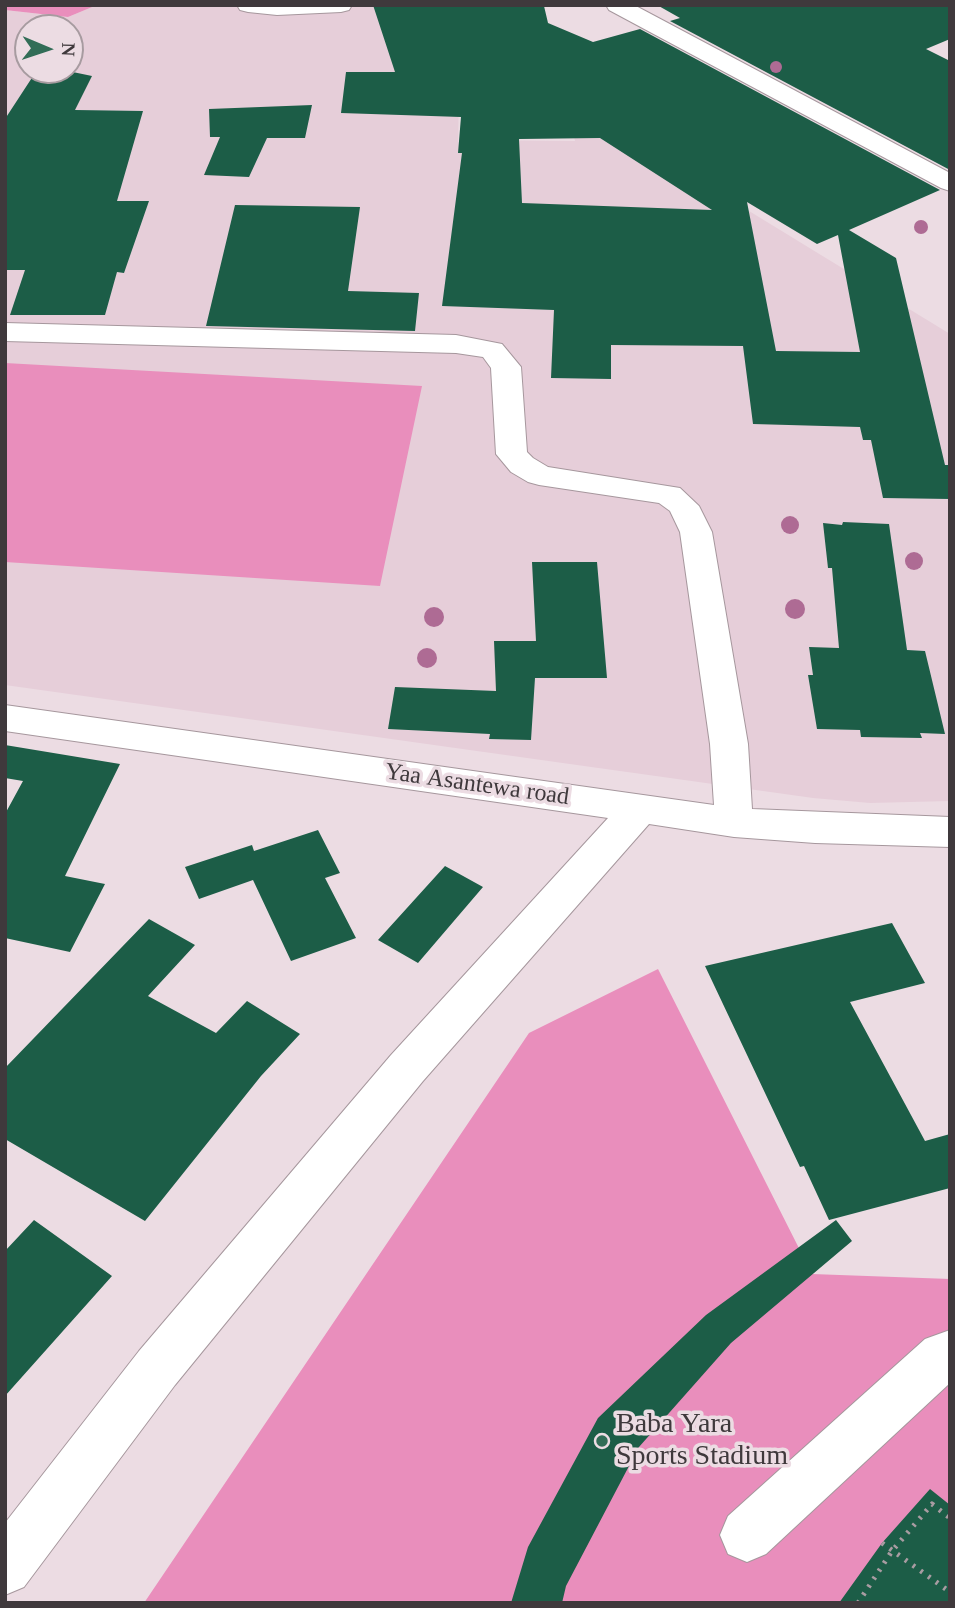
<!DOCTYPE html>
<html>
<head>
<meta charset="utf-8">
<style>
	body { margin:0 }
	#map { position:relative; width:955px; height:1608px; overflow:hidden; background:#ecdce3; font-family:"Times New Roman",serif }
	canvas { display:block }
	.frame { position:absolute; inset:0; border:7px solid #3f393c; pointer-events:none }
	.north { position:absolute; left:14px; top:14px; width:70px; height:70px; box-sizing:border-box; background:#ecdce3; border:2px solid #a79ba0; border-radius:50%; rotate:92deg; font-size:19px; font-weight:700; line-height:28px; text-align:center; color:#3f393c }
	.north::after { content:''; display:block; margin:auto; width:24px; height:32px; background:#326d57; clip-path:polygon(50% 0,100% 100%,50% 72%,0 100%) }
</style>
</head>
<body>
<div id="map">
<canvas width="955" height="1608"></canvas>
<div class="frame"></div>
<div class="north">N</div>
</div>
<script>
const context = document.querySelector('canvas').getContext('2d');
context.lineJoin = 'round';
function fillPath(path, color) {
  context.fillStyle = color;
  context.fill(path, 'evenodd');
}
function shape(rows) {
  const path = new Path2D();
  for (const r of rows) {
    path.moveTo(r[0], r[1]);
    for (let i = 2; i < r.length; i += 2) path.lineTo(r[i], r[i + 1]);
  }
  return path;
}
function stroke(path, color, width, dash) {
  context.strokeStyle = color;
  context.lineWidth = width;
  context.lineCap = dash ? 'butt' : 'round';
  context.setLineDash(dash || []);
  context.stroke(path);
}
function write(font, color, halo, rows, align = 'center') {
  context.font = font + ' "Times New Roman",serif';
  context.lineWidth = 7;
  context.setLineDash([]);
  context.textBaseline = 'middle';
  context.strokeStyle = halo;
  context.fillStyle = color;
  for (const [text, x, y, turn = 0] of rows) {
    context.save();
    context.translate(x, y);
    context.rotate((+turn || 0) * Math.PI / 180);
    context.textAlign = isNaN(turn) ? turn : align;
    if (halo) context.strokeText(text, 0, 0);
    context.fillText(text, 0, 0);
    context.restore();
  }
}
fillPath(shape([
	[97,5,470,5,468,24,460,38,458,148,459,140,575,141,570,116,589,113,950,334,950,801,870,803,813,798,5,685,5,10,68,17],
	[28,28,70,28,70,70,28,70]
]), '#e6ced9');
fillPath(shape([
	[5,5,97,5,68,17,5,10],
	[5,363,422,386,380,586,5,562],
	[658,969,812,1274,950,1279,950,1603,144,1603,529,1033]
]), '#e98ebc');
fillPath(shape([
	[373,5,544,6,548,23,593,42,640,29,940,190,849,230,896,258,945,465,950,465,950,499,883,498,871,440,863,440,860,427,753,424,743,346,611,345,611,379,551,378,554,310,442,306,462,153,458,153,461,117,341,113,346,72,395,72],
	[600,138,712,210,522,203,519,139],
	[747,202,817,244,838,235,860,352,776,351],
	[657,5,950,5,950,39,926,49,950,61,950,170,670,21,680,18],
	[37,70,63,70,92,76,75,110,143,111,117,201,149,201,124,273,117,272,105,315,10,315,25,270,5,270,5,119],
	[312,105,305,138,267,138,249,177,204,175,220,137,210,137,209,109],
	[235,205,360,207,348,291,419,293,415,331,206,326],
	[843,522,889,524,907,650,925,651,945,734,920,733,922,738,861,737,860,730,817,729,808,675,813,675,809,647,839,648,832,568,828,568,823,523,842,525],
	[532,562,597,562,607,678,535,678,531,740,489,739,490,734,388,729,395,687,496,691,494,641,536,641],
	[5,745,120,764,65,876,105,884,70,952,5,938,5,814,23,781,5,778],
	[318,830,340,873,325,878,356,938,291,961,253,880,199,899,185,867,252,845,254,851],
	[445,866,483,887,418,963,378,940],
	[149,919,195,945,148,996,216,1033,247,1001,300,1034,261,1076,145,1221,5,1139,5,1068],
	[892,923,925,983,850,1002,925,1141,950,1134,950,1188,829,1220,804,1166,800,1167,705,966],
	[34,1220,112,1276,5,1396,5,1251],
	[836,1220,852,1241,731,1343,639,1447,566,1586,562,1603,511,1603,528,1547,598,1418,706,1315],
	[930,1489,950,1505,950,1603,839,1603,882,1543]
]), '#1c5d47');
const minor = shape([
	[237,5,352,5,349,10,341,12,277,15,248,12,240,10,237,5],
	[606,5,634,5,950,173,950,191,941,188,609,10,606,5],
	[5,323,456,335,502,344,521,367,527,452,533,458,548,467,680,488,699,506,712,532,748,744,752,809,950,817,950,847,815,843,734,837,649,824,423,1081,175,1385,24,1587,5,1595,5,1523,139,1351,391,1055,608,818,5,731,5,705,714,805,710,744,680,532,670,511,659,503,539,485,528,482,511,472,496,454,491,368,483,357,456,353,5,341,5,323],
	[950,1330,950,1383,766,1554,747,1562,728,1554,720,1535,728,1516,925,1339,950,1330]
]);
stroke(minor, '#a6979d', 2);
stroke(shape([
	[882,1543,950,1592],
	[858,1603,892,1551,932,1504,950,1518]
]), '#a89ca2', 5, [2.5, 7]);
fillPath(minor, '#fff');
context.fillStyle = '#ae6b94';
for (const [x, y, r] of [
	[776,67,6],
	[921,227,7],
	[790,525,9],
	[914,561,9],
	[795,609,10],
	[434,617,10],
	[427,658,10]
]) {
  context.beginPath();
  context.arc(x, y, r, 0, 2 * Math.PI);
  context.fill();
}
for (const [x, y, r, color] of [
	[602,1441,7,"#326d57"]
]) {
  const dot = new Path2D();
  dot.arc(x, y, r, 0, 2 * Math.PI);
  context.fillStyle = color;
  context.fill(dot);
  stroke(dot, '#ecdce3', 2.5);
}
write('24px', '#3f393c', '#ecdce3', [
	["Yaa Asantewa road",477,785,8]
]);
write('28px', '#3f393c', '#ecdce3', [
	["Baba Yara",616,1425],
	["Sports Stadium",616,1457]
], 'left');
</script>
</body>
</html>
